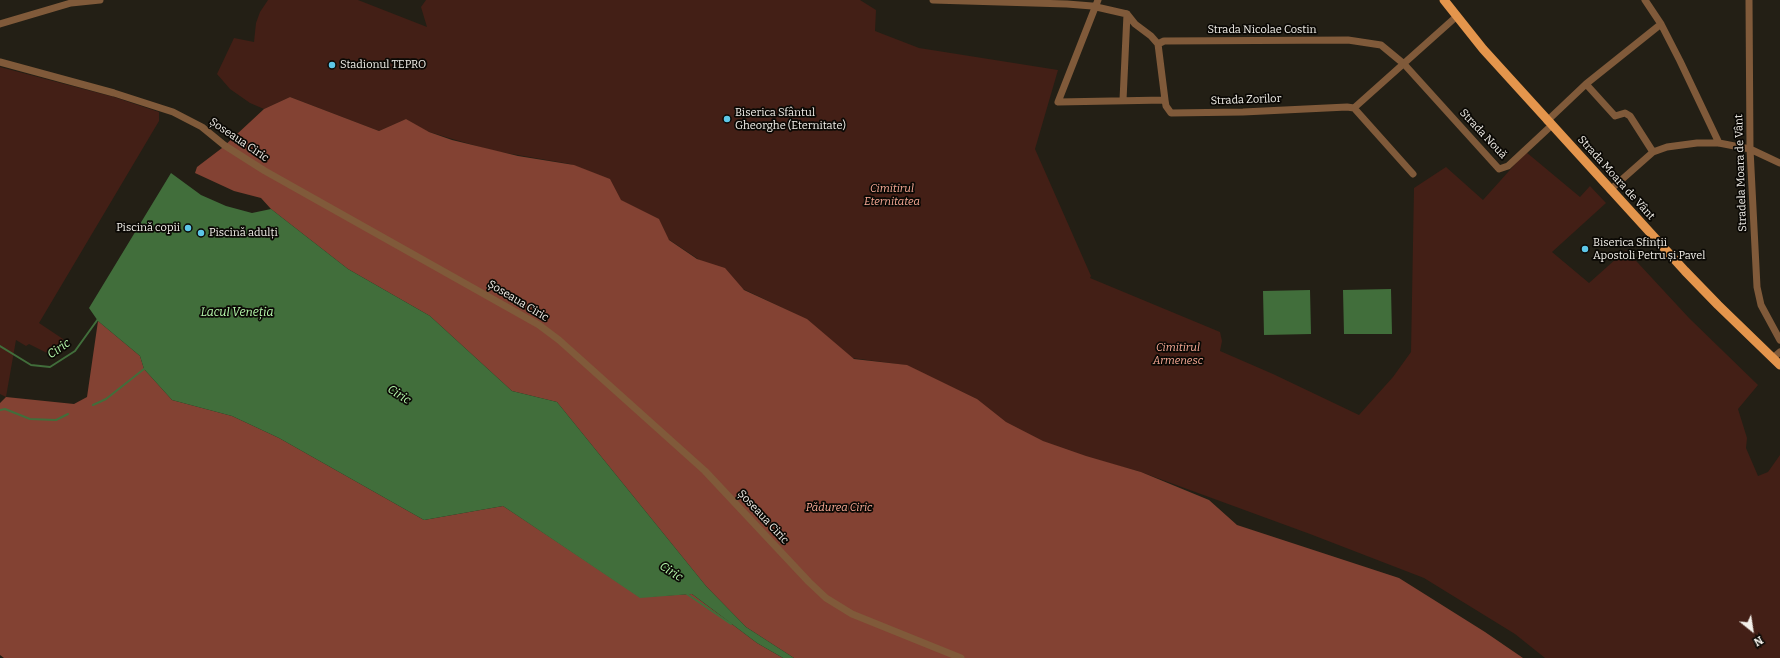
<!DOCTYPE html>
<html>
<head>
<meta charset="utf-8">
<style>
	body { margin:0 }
	#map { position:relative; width:1780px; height:658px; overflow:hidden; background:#231f15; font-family:Bitter,serif }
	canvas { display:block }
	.north { position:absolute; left:1732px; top:610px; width:40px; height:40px; -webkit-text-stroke:3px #0b0905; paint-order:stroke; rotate:150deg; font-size:11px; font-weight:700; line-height:16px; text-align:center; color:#f3f0ea }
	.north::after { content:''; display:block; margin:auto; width:14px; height:18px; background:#f3f0ea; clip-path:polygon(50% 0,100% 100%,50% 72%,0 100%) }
</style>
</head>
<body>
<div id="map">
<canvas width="1780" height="658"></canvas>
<div class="north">N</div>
</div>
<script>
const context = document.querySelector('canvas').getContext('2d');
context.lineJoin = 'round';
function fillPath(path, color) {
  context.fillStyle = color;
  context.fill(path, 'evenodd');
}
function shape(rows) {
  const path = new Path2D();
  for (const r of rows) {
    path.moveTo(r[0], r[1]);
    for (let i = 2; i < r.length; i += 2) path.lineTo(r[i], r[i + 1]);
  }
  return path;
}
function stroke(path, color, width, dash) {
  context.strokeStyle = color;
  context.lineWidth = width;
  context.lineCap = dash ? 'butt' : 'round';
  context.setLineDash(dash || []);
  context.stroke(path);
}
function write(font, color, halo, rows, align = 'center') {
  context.font = font + ' Bitter,serif';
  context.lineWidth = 3.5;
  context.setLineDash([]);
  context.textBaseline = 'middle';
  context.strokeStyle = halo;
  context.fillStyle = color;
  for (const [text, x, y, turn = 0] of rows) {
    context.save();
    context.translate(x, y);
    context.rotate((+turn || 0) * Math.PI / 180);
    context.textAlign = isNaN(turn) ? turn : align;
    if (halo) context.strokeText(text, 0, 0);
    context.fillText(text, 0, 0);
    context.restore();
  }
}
fillPath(shape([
	[268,0,358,0,427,27,421,7,426,0,860,0,876,10,875,31,919,48,1058,70,1035,149,1091,276,1090,278,1220,332,1222,341,1220,351,1273,374,1359,415,1393,377,1411,352,1414,188,1446,167,1483,200,1526,152,1580,197,1590,186,1606,203,1552,252,1589,283,1626,250,1689,318,1758,385,1738,409,1747,438,1746,448,1758,476,1768,472,1780,455,1780,658,1545,658,1515,634,1424,578,1310,534,1138,471,1082,456,1039,440,1004,422,975,398,905,365,852,358,806,319,743,289,668,239,659,220,620,200,608,179,570,164,494,151,449,138,426,131,406,119,379,131,290,97,264,109,250,103,230,89,217,74,234,38,254,42,256,23,260,12],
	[0,67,114,97,159,112,159,121,39,323,63,339,64,344,60,350,47,353,29,344,26,346,16,340,6,397,0,394]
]), '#431f16');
fillPath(shape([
	[290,97,379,131,406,119,429,132,452,140,518,156,574,165,610,179,621,200,659,219,669,240,697,259,725,268,744,290,807,319,854,359,907,365,977,399,1006,422,1043,441,1086,456,1141,472,1209,500,1237,525,1399,578,1485,632,1523,658,794,658,746,627,706,586,557,402,512,391,430,316,348,269,271,209,261,198,234,191,195,173,197,167,222,148,264,109],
	[98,321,140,356,144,369,172,400,232,416,279,438,424,520,503,506,640,597,692,594,757,643,783,658,4,658,0,655,0,403,6,397,74,404,87,397]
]), '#834233');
fillPath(shape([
	[171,173,201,195,226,206,252,213,271,209,348,269,430,316,512,391,557,402,706,586,746,627,794,658,783,658,757,643,692,594,640,598,503,506,424,520,279,438,232,416,172,400,144,369,140,356,98,321,89,308],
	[1391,289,1392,334,1344,334,1343,290],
	[1310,290,1311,334,1264,335,1263,291]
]), '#416e3b');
stroke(shape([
	[0,346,31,365,50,367,75,351,98,319],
	[93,405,106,399,144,369],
	[0,410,5,409,30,419,56,420,68,414],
	[687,594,731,624]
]), '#416e3b', 2);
stroke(shape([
	[933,0,1067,4,1092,6,1127,14],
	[1098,0,1058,102,1165,100,1166,106,1171,113,1243,112,1347,107,1354,108,1413,174],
	[1645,0,1661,24,1680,61,1719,143],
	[1749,0,1750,149,1757,287,1761,305,1780,340],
	[1127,14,1135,24,1151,36,1158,44,1164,41,1348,40,1381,45,1404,64,1499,169,1508,166,1552,125],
	[0,24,71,3,100,0],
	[1158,44,1165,100],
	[0,62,114,93,173,112,202,127,224,145,265,171,539,325,559,340,705,471,809,582,826,598,852,614,961,658],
	[1586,84,1615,116,1625,113,1630,116,1653,152],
	[1123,100,1127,14],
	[1354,108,1457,16],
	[1547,121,1586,84,1661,24],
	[1610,190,1653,152,1667,147,1697,143,1719,143,1750,149,1780,163],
	[1773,358,1780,352]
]), '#805a3a', 7);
stroke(shape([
	[1444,0,1483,49,1685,271,1718,305,1780,365]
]), '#e4954c', 9);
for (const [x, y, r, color] of [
	[332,65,4,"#5dc7e8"],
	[727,119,4,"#5dc7e8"],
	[188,228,4,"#5dc7e8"],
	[201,233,4,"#5dc7e8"],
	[1585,249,4,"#5dc7e8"]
]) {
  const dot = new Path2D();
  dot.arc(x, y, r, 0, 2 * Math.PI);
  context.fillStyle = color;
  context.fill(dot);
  stroke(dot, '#0b0905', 1.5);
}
write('11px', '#f3f0ea', '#0b0905', [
	["Strada Nicolae Costin",1262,30],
	["Strada Zorilor",1246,100,-2],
	["Strada Nouă",1483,134,47],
	["Șoseaua Ciric",239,140,34],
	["Stradela Moara de Vânt",1741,173,-92],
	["Strada Moara de Vânt",1616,178,48],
	["Șoseaua Ciric",518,301,31],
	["Șoseaua Ciric",763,517,47]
]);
write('11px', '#f3f0ea', '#0b0905', [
	["Stadionul TEPRO",340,65],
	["Biserica Sfântul",735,113],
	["Gheorghe (Eternitate)",735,126],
	["Piscină copii",180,228,"right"],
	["Piscină adulți",209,233],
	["Biserica Sfinții",1593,243],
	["Apostoli Petru și Pavel",1593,256]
], 'left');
write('italic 11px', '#faab97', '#0b0905', [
	["Cimitirul",892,189],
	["Eternitatea",892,202],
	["Cimitirul",1178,348],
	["Armenesc",1178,361],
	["Pădurea Ciric",839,508]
]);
write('italic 12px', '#b6f9ac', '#0b0905', [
	["Lacul Veneția",237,313],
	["Ciric",59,349,-35],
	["Ciric",399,395,33],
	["Ciric",671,572,33]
]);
</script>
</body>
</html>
